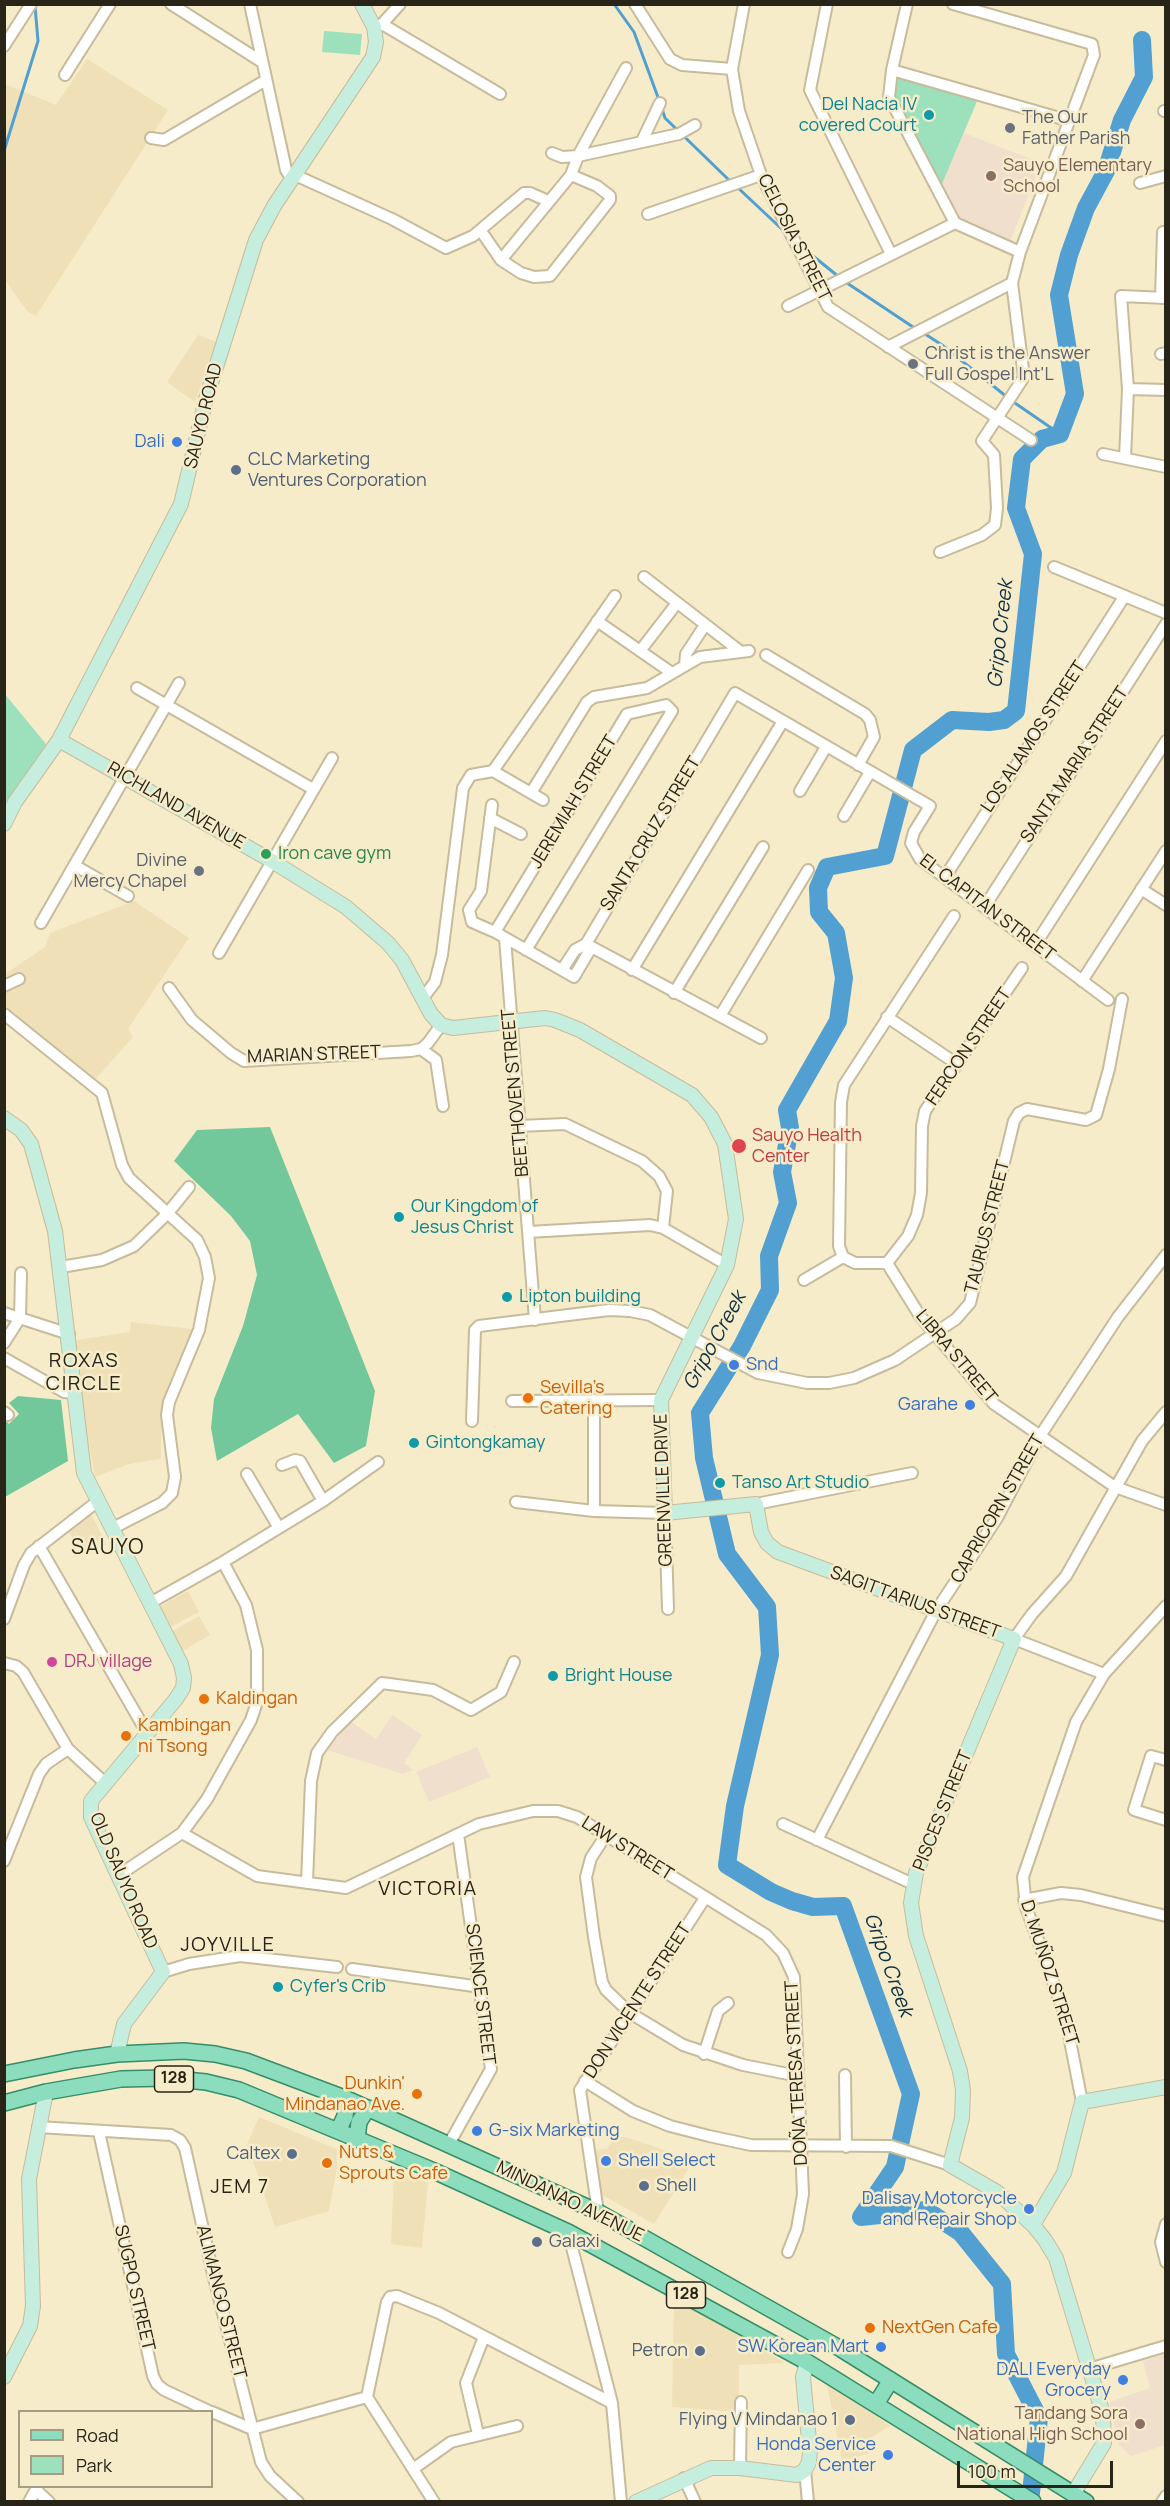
<!DOCTYPE html>
<html>
<head>
<meta charset="utf-8">
<style>
	body { margin:0 }
	#map { position:relative; width:1170px; height:2506px; overflow:hidden; background:#f7ecca; font-family:Manrope,sans-serif }
	canvas { display:block }
	.frame { position:absolute; inset:0; border:6px solid #282418; pointer-events:none }
	.legend { position:absolute; left:18px; top:2410px; width:195px; height:78px; box-sizing:border-box; background:#f7ecca; border:2px solid #a49c83; margin:0; padding:8px 10px; list-style:none; font-size:18px; color:#282418 }
	.legend li { display:flex; align-items:center; gap:12px; height:30px }
	.legend b { width:30px; border:2px solid #a49c83 }
	.scale { position:absolute; left:957px; top:2461px; width:156px; height:27px; box-sizing:border-box; border:3px solid #282418; border-top:0; padding-left:8px; font-size:18px; line-height:21px; white-space:nowrap; color:#282418; -webkit-text-stroke:4px #f7ecca; paint-order:stroke }
</style>
</head>
<body>
<div id="map">
<canvas width="1170" height="2506"></canvas>
<div class="frame"></div>
<ul class="legend">
<li><b style="height:8px;background:#8bddbe"></b>Road</li>
<li><b style="height:16px;background:#9ce1bb"></b>Park</li>
</ul>
<div class="scale">100 m</div>
</div>
<script>
const context = document.querySelector('canvas').getContext('2d');
context.lineJoin = 'round';
function fillPath(path, color) {
  context.fillStyle = color;
  context.fill(path, 'evenodd');
}
function shape(rows) {
  const path = new Path2D();
  for (const r of rows) {
    path.moveTo(r[0], r[1]);
    for (let i = 2; i < r.length; i += 2) path.lineTo(r[i], r[i + 1]);
  }
  return path;
}
function stroke(path, color, width, dash) {
  context.strokeStyle = color;
  context.lineWidth = width;
  context.lineCap = dash ? 'butt' : 'round';
  context.setLineDash(dash || []);
  context.stroke(path);
}
function write(font, color, halo, rows, align = 'center') {
  context.font = font + ' Manrope,sans-serif';
  context.lineWidth = 5;
  context.setLineDash([]);
  context.textBaseline = 'middle';
  context.strokeStyle = halo;
  context.fillStyle = color;
  for (const [text, x, y, turn = 0] of rows) {
    context.save();
    context.translate(x, y);
    context.rotate((+turn || 0) * Math.PI / 180);
    context.textAlign = isNaN(turn) ? turn : align;
    if (halo) context.strokeText(text, 0, 0);
    context.fillText(text, 0, 0);
    context.restore();
  }
}
fillPath(shape([
	[87,59,168,110,36,316,27,311,5,280,5,84,56,105],
	[198,335,216,342,195,402,167,382],
	[134,901,189,938,128,1029,133,1037,96,1079,5,1006,5,974,45,947,50,933],
	[131,1322,192,1329,167,1388,161,1413,161,1459,129,1464,95,1477,78,1385,76,1340,130,1332],
	[91,1514,107,1545,85,1557,68,1531],
	[188,1591,199,1612,169,1628,159,1607],
	[199,1616,210,1635,181,1652,171,1632],
	[259,2117,337,2149,337,2168,329,2211,275,2227,247,2144],
	[615,2137,626,2137,694,2160,654,2224,597,2192,591,2150,607,2149],
	[394,2166,428,2183,422,2248,391,2244],
	[674,2296,785,2363,739,2365,739,2412,672,2407],
	[826,2380,890,2426,870,2438,870,2453,842,2461]
]), '#efe0b8');
fillPath(shape([
	[964,133,1041,163,1009,244,957,219,940,189],
	[392,1715,422,1735,404,1763,413,1770,403,1774,327,1750,350,1721,376,1739],
	[477,1747,490,1777,429,1802,416,1772],
	[1165,2354,1165,2445,1131,2456,1119,2445,1109,2402,1150,2388,1143,2361]
]), '#f0dfcd');
fillPath(shape([
	[324,31,362,34,360,55,322,52],
	[895,73,978,99,940,189,892,96],
	[4,693,46,744,6,805,4,802]
]), '#9ce1bb');
fillPath(shape([
	[270,1127,375,1391,366,1446,334,1463,298,1414,217,1461,211,1428,214,1399,243,1326,257,1275,250,1241,231,1216,174,1161,197,1130],
	[18,1396,61,1400,68,1461,5,1497,5,1420,9,1424,19,1414,9,1403]
]), '#73c89b');
stroke(shape([
	[614,4,634,32,659,100],
	[662,109,665,118,731,182],
	[4,151,38,41,35,6],
	[736,186,786,233],
	[802,247,839,277],
	[844,281,916,329],
	[922,332,942,345,1007,397],
	[1012,401,1060,434]
]), '#51a0d1', 3);
stroke(shape([
	[1030,2502,1039,2418,1006,2354,1002,2284,961,2233,926,2210,861,2217,895,2167,911,2094,843,1906,813,1907,792,1901,771,1892,727,1865,735,1806,770,1655,767,1607,727,1554,704,1458,700,1413,742,1346,770,1290,769,1256,788,1203,782,1172,790,1128,787,1110,838,1021,844,978,836,933,819,912,818,888,827,867,885,856,913,750,952,720,989,722,1004,720,1016,711,1033,554,1016,508,1022,459,1042,439,1060,434,1075,394,1059,295,1069,255,1086,208,1106,171,1122,120,1144,77,1142,40]
]), '#51a0d1', 18);
const street = shape([
	[171,4,262,62],
	[250,4,286,170,292,179],
	[635,4,670,59,682,65,732,69],
	[744,4,732,69,739,111,761,175,828,307,1031,440],
	[827,4,810,90,891,254],
	[907,4,892,70,889,97,955,223],
	[382,24,500,94],
	[378,26,382,24,400,4],
	[4,46,31,4],
	[892,70,1070,121],
	[65,75,110,4],
	[1164,111,1166,111],
	[151,138,164,140,266,80],
	[642,141,660,103],
	[552,153,562,157,578,156,679,134,695,125],
	[295,175,392,219,446,248,473,236,524,193,530,193,548,201],
	[1140,183,1166,176],
	[648,214,761,175],
	[955,223,1020,252],
	[481,231,501,260,521,273,534,277,550,276,610,200,610,196,597,186,571,175],
	[501,260,571,175,578,156,626,68],
	[1161,298,1163,232],
	[788,306,955,223],
	[888,347,1012,283],
	[1161,354,1166,353],
	[1128,389,1166,390],
	[1103,454,1166,467],
	[1125,458,1128,389,1121,296,1166,298],
	[940,552,982,535,995,525,997,508,994,455,982,441,1024,377,1012,283,1020,252,1094,55,1092,44,953,4],
	[1054,567,1166,613],
	[644,577,741,652],
	[597,621,672,673],
	[640,651,677,603],
	[766,655,865,714,870,720,874,737,858,765],
	[685,666,686,654,705,625],
	[137,688,313,789],
	[493,771,615,596],
	[493,771,543,800],
	[800,791,826,747],
	[531,793,587,702,594,697,647,688,700,657,749,651],
	[492,805,481,891,469,910,472,922,495,932,574,977,591,948],
	[844,816,870,772],
	[490,818,521,834],
	[74,865,128,896],
	[945,877,1124,597],
	[1141,889,1166,905],
	[985,906,1166,624],
	[41,923,179,683],
	[495,932,627,714,666,705,672,711,526,950],
	[505,938,535,1320],
	[586,944,761,1038],
	[1035,945,1166,741],
	[219,953,332,758],
	[562,970,575,950,586,944,735,693,930,806,914,832,911,843,920,859,1108,1000],
	[632,970,783,721],
	[1082,981,1166,851],
	[4,986,19,979],
	[169,988,192,1020,231,1053,244,1061,411,1051,421,1049,428,1043,441,1025],
	[674,993,763,847],
	[423,998,435,982,442,955,463,788,471,775,493,771],
	[4,1014,102,1093,122,1165,129,1178,197,1240,205,1257,209,1278,199,1330,169,1402,167,1415,175,1477,172,1493,162,1503,113,1528],
	[720,1016,808,870],
	[887,1017,957,1064],
	[421,1049,436,1060,443,1106],
	[519,1126,565,1124,642,1161,659,1176,667,1191,663,1228],
	[528,1232,650,1225,663,1228,727,1265],
	[843,1257,839,1246,841,1102,844,1085,954,916],
	[843,1257,855,1263,887,1263],
	[887,1263,920,1316,994,1404,1115,1487,1166,1505],
	[887,1263,908,1236,917,1215,921,1193,922,1126,925,1111,1022,968],
	[61,1267,102,1260,134,1246,167,1214,189,1187],
	[804,1280,843,1257],
	[4,1313,69,1334],
	[4,1343,20,1318,21,1273],
	[4,1358,64,1392,75,1393],
	[594,1400,594,1511],
	[512,1401,661,1400],
	[4,1412,8,1415],
	[472,1421,475,1330,479,1326,609,1310,630,1311,650,1315,758,1373,807,1383,829,1383,854,1378,895,1360,956,1319,970,1303,1014,1121,1019,1113,1027,1109,1086,1120,1096,1115,1109,1069,1122,999],
	[282,1465,295,1460,300,1461,323,1501],
	[247,1474,279,1528],
	[516,1502,594,1511,665,1513,668,1609],
	[756,1504,912,1473],
	[39,1546,147,1733],
	[150,1603,223,1562,323,1501,378,1462],
	[4,1619,24,1565,31,1553,98,1501],
	[4,1663,16,1666,23,1672,68,1749,105,1783],
	[1104,1674,1014,1639,1032,1614,1066,1576,1142,1441,1166,1412],
	[1166,1760,1151,1756,1134,1810,1166,1820],
	[783,1824,913,1884],
	[182,1833,257,1876,346,1888,479,1824,533,1811,558,1811,577,1817,766,1935,783,1953,794,1977,803,2194,797,2229,788,2252],
	[606,1835,591,1858,586,1877,594,1937,602,1982,606,1990,630,2013,683,2045,743,2065,798,2076],
	[817,1840,936,1611,997,1518,1040,1436,1118,1317,1166,1255],
	[4,1861,39,1774,46,1764,68,1749],
	[119,1875,182,1833,207,1799,251,1720,257,1702,257,1650,246,1605,223,1562],
	[307,1883,311,1781,317,1753,332,1732,382,1683,433,1690,471,1710,501,1692,514,1662],
	[1024,1900,1061,1893,1081,1895,1166,1916],
	[352,1969,481,1987],
	[163,1972,189,1964,240,1956,337,1967],
	[704,2054,718,2011,728,2003],
	[845,2075,846,2147],
	[585,2081,633,2111,670,2126,709,2136,751,2145,891,2146,950,2165],
	[1082,2102,1065,2015,1026,1907,1023,1877,1076,1722,1104,1674,1166,1606],
	[38,2127,171,2135,180,2140,185,2148,213,2274,261,2462,270,2476,298,2502],
	[99,2132,153,2376,157,2384,164,2390,211,2412],
	[449,2144,491,2069,458,1834],
	[598,2212,580,2090,705,1898],
	[1166,2224,1161,2242,1166,2262],
	[568,2232,612,2403,621,2502],
	[1089,2369,1166,2346],
	[367,2397,387,2302,390,2297,397,2296,439,2313,612,2403],
	[367,2397,434,2502],
	[212,2412,252,2429],
	[252,2429,367,2397],
	[478,2434,466,2383,484,2337],
	[740,2468,741,2402],
	[413,2469,451,2442,517,2426],
	[805,2470,808,2502],
	[684,2478,695,2502],
	[36,2490,49,2502],
	[29,2502,38,2486],
	[1162,2502,1166,2496]
]);
const secondary = shape([
	[59,740,272,861,346,907,388,943,402,960,431,1014,441,1025,453,1028,545,1018,555,1020,580,1030,692,1095,711,1117,725,1144,736,1219,727,1265,661,1400,665,1513,756,1504,761,1532,767,1543,778,1552,1014,1639,916,1873,911,1903,916,1936,960,2071,963,2090,962,2118,950,2165,997,2192,1033,2225,1045,2240,1056,2258,1103,2414,1104,2443,1073,2494],
	[4,824,15,802,59,740,181,504,206,399,256,240,274,206,373,57,376,42,374,27,362,4],
	[4,1118,21,1130,31,1144,55,1231,84,1473,181,1664,184,1678,183,1688,176,1699,91,1801,91,1817,163,1972,124,2024,117,2054],
	[1033,2225,1064,2173,1082,2102,1166,2087],
	[4,2377,30,2326,33,2306,29,2179,46,2092],
	[636,2502,711,2468,740,2468,797,2475,805,2470,809,2462,810,2451,803,2377,807,2362]
]);
const primary = shape([
	[4,2074,74,2060,117,2054,184,2051,215,2054,246,2061,347,2099,598,2212,841,2349,1086,2502],
	[4,2103,46,2092,121,2079,165,2078,206,2082,239,2090,434,2171,568,2232,807,2362,1033,2502],
	[338,2131,345,2116,347,2099],
	[357,2139,359,2122,368,2108],
	[876,2404,891,2380]
]);
stroke(street, '#c6bb9b', 14);
stroke(secondary, '#c6bb9b', 16);
stroke(primary, '#368d67', 18);
stroke(street, '#fff', 10);
stroke(secondary, '#c5eede', 14);
stroke(primary, '#8bddbe', 15);
for (const [x, y, r, color] of [
	[929,115,6,"#0f9aa8"],
	[1010,128,6,"#6b7280"],
	[991,176,6,"#8d6e63"],
	[913,364,6,"#6b7280"],
	[177,442,6,"#3f7fe0"],
	[236,470,6,"#5c6f8a"],
	[266,854,6,"#2e9e5b"],
	[199,871,6,"#6b7280"],
	[739,1146,8,"#e0444e"],
	[399,1217,6,"#0f9aa8"],
	[507,1297,6,"#0f9aa8"],
	[734,1365,6,"#3f7fe0"],
	[528,1398,6,"#e8710a"],
	[970,1405,6,"#3f7fe0"],
	[414,1443,6,"#0f9aa8"],
	[720,1483,6,"#0f9aa8"],
	[52,1662,6,"#d1479c"],
	[553,1676,6,"#0f9aa8"],
	[204,1699,6,"#e8710a"],
	[126,1736,6,"#e8710a"],
	[278,1987,6,"#0f9aa8"],
	[417,2094,6,"#e8710a"],
	[477,2131,6,"#3f7fe0"],
	[292,2154,6,"#5c6f8a"],
	[606,2161,6,"#3f7fe0"],
	[327,2163,6,"#e8710a"],
	[644,2186,6,"#5c6f8a"],
	[1029,2209,6,"#3f7fe0"],
	[537,2242,6,"#5c6f8a"],
	[870,2328,6,"#e8710a"],
	[881,2347,6,"#3f7fe0"],
	[700,2351,6,"#5c6f8a"],
	[1123,2380,6,"#3f7fe0"],
	[850,2420,6,"#5c6f8a"],
	[1140,2424,6,"#8d6e63"],
	[888,2455,6,"#3f7fe0"]
]) {
  const dot = new Path2D();
  dot.arc(x, y, r, 0, 2 * Math.PI);
  context.fillStyle = color;
  context.fill(dot);
  stroke(dot, '#f7ecca', 2);
}
for (const [x, y, w] of [
	[174,2079,39],
	[686,2295,39]
]) {
  const box = new Path2D();
  box.roundRect(x - w / 2, y - 13, w, 26, 4.5);
  context.fillStyle = '#f7ecca';
  context.fill(box);
  stroke(box, '#282418', 1.5);
}
write('bold 16px', '#282418', null, [
	["128",174,2079],
	["128",686,2295]
]);
write('18px', '#0d838f', '#f7ecca', [
	["Del Nacia IV",917,105,"right"],
	["covered Court",917,126,"right"],
	["Our Kingdom of",411,1207],
	["Jesus Christ",411,1228],
	["Lipton building",519,1297],
	["Gintongkamay",426,1443],
	["Tanso Art Studio",732,1483],
	["Bright House",565,1676],
	["Cyfer's Crib",290,1987]
], 'left');
write('18px', '#5b616d', '#f7ecca', [
	["The Our",1022,118],
	["Father Parish",1022,139],
	["Christ is the Answer",925,354],
	["Full Gospel Int'L",925,375],
	["Divine",187,861,"right"],
	["Mercy Chapel",187,882,"right"]
], 'left');
write('18px', '#785e54', '#f7ecca', [
	["Sauyo Elementary",1003,166],
	["School",1003,187],
	["Tandang Sora",1128,2414,"right"],
	["National High School",1128,2435,"right"]
], 'left');
write('18px', '#282418', '#f7ecca', [
	["CELOSIA STREET",794,238,63],
	["SAUYO ROAD",204,416,-76],
	["LOS ALAMOS STREET",1034,737,-57],
	["SANTA MARIA STREET",1075,765,-57],
	["JEREMIAH STREET",574,802,-59],
	["RICHLAND AVENUE",176,806,30],
	["SANTA CRUZ STREET",651,834,-59],
	["EL CAPITAN STREET",987,908,37],
	["FERCON STREET",969,1047,-56],
	["MARIAN STREET",314,1055,-2],
	["BEETHOVEN STREET",516,1093,-95],
	["TAURUS STREET",988,1227,-76],
	["LIBRA STREET",956,1357,50],
	["GREENVILLE DRIVE",664,1490,-92],
	["CAPRICORN STREET",998,1509,-60],
	["SAGITTARIUS STREET",915,1603,20],
	["PISCES STREET",943,1811,-68],
	["LAW STREET",627,1849,32],
	["OLD SAUYO ROAD",123,1881,67],
	["D. MUÑOZ STREET",1049,1973,72],
	["SCIENCE STREET",480,1994,83],
	["DON VICENTE STREET",638,2001,-57],
	["DOÑA TERESA STREET",797,2073,-93],
	["MINDANAO AVENUE",570,2202,26],
	["SUGPO STREET",134,2288,77],
	["ALIMANGO STREET",221,2302,76]
]);
write('18px', '#366cbe', '#f7ecca', [
	["Dali",165,442],
	["Snd",746,1365,"left"],
	["Garahe",958,1405],
	["G-six Marketing",489,2131,"left"],
	["Shell Select",618,2161,"left"],
	["Dalisay Motorcycle",1017,2199],
	["and Repair Shop",1017,2220],
	["SW Korean Mart",869,2347],
	["DALI Everyday",1111,2370],
	["Grocery",1111,2391],
	["Honda Service",876,2445],
	["Center",876,2466]
], 'right');
write('18px', '#4e5e75', '#f7ecca', [
	["CLC Marketing",248,460],
	["Ventures Corporation",248,481],
	["Caltex",280,2154,"right"],
	["Shell",656,2186],
	["Galaxi",549,2242],
	["Petron",688,2351,"right"],
	["Flying V Mindanao 1",838,2420,"right"]
], 'left');
write('18px', '#27864d', '#f7ecca', [
	["Iron cave gym",278,854]
], 'left');
write('18px', '#be3a42', '#f7ecca', [
	["Sauyo Health",752,1136],
	["Center",752,1157]
], 'left');
write('18px', '#c56008', '#f7ecca', [
	["Sevilla’s",540,1388],
	["Catering",540,1409],
	["Kaldingan",216,1699],
	["Kambingan",138,1726],
	["ni Tsong",138,1747],
	["Dunkin'",405,2084,"right"],
	["Mindanao Ave.",405,2105,"right"],
	["Nuts &",339,2153],
	["Sprouts Cafe",339,2174],
	["NextGen Cafe",882,2328]
], 'left');
write('18px', '#b23c85', '#f7ecca', [
	["DRJ village",64,1662]
], 'left');
write('italic 20px', '#0d3044', '#f7ecca', [
	["Gripo Creek",1001,634,-84],
	["Gripo Creek",715,1341,-61],
	["Gripo Creek",888,1965,70]
]);
context.letterSpacing = '1.5px';
write('20px', '#282418', '#f7ecca', [
	["ROXAS",84,1361],
	["CIRCLE",84,1384],
	["VICTORIA",428,1889],
	["JOYVILLE",228,1945],
	["JEM 7",240,2187]
]);
context.letterSpacing = '0px';
context.letterSpacing = '1.5px';
write('21px', '#282418', '#f7ecca', [
	["SAUYO",108,1548]
]);
context.letterSpacing = '0px';
</script>
</body>
</html>
